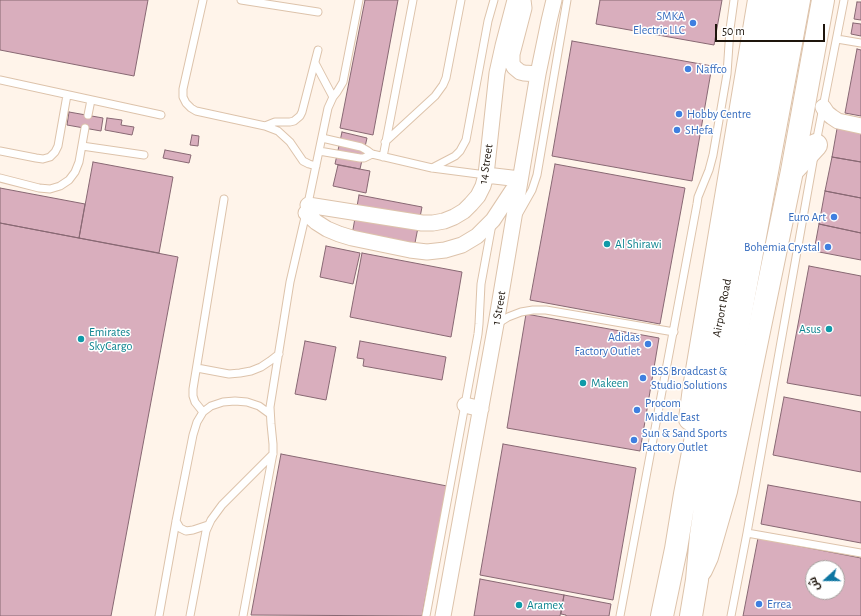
<!DOCTYPE html>
<html>
<head>
<meta charset="utf-8">
<style>
	body { margin:0 }
	#map { position:relative; width:861px; height:616px; overflow:hidden; background:#fff4ea; font-family:"Alegreya Sans",Cairo,sans-serif }
	canvas { display:block }
	.north { position:absolute; left:805px; top:560px; width:40px; height:40px; box-sizing:border-box; background:#fff; border:1px solid #a5a19e; border-radius:50%; rotate:249deg; font-size:11px; font-weight:700; line-height:16px; text-align:center; color:#1e150c }
	.north::after { content:''; display:block; margin:auto; width:14px; height:18px; background:#0e76a2; clip-path:polygon(50% 0,100% 100%,50% 72%,0 100%) }
	.scale { position:absolute; left:715px; top:24px; width:110px; height:18px; box-sizing:border-box; border:2px solid #1e150c; border-top:0; padding-left:5px; font-size:12px; line-height:14px; white-space:nowrap; color:#1e150c; -webkit-text-stroke:3px #fff; paint-order:stroke }
</style>
</head>
<body>
<div id="map">
<canvas width="861" height="616"></canvas>
<div class="north">ش</div>
<div class="scale">50 m</div>
</div>
<script>
const context = document.querySelector('canvas').getContext('2d');
context.lineJoin = 'round';
function fillPath(path, color) {
  context.fillStyle = color;
  context.fill(path, 'evenodd');
}
function shape(rows) {
  const path = new Path2D();
  for (const r of rows) {
    path.moveTo(r[0], r[1]);
    for (let i = 2; i < r.length; i += 2) path.lineTo(r[i], r[i + 1]);
  }
  return path;
}
function stroke(path, color, width, dash) {
  context.strokeStyle = color;
  context.lineWidth = width;
  context.lineCap = dash ? 'butt' : 'round';
  context.setLineDash(dash || []);
  context.stroke(path);
}
function write(font, color, halo, rows, align = 'center') {
  context.font = font + ' "Alegreya Sans",sans-serif';
  context.lineWidth = 3;
  context.setLineDash([]);
  context.textBaseline = 'middle';
  context.strokeStyle = halo;
  context.fillStyle = color;
  for (const [text, x, y, turn = 0] of rows) {
    context.save();
    context.translate(x, y);
    context.rotate((+turn || 0) * Math.PI / 180);
    context.textAlign = isNaN(turn) ? turn : align;
    if (halo) context.strokeText(text, 0, 0);
    context.fillText(text, 0, 0);
    context.restore();
  }
}
const building = shape([
	[0,0,148,0,134,76,0,50,0,0],
	[365,0,398,0,373,135,340,128,365,0],
	[600,0,722,0,714,45,596,24,600,0],
	[857,2,861,2,861,20,854,19,857,2],
	[853,23,861,24,861,36,851,34,853,23],
	[572,41,712,66,692,181,552,156,572,41],
	[857,49,861,50,861,116,845,113,857,49],
	[69,112,103,118,101,131,67,125,69,112],
	[107,118,122,120,121,125,134,127,132,135,105,130,107,118],
	[838,123,861,128,861,162,832,157,838,123],
	[342,132,367,138,360,169,335,164,342,132],
	[192,135,199,136,198,146,190,145,192,135],
	[165,150,191,155,189,163,163,158,165,150],
	[832,157,861,162,861,198,825,191,832,157],
	[93,162,173,177,159,253,79,238,93,162],
	[555,164,685,188,660,324,530,300,555,164],
	[338,165,370,171,366,193,333,186,338,165],
	[0,188,85,204,79,238,0,223,0,188],
	[825,191,861,198,861,233,819,224,825,191],
	[359,195,422,207,413,253,351,241,359,195],
	[0,223,178,257,111,616,0,616,0,223],
	[819,224,861,233,861,260,814,251,819,224],
	[326,246,360,253,353,284,320,277,326,246],
	[362,253,462,272,451,337,350,317,362,253],
	[809,266,861,276,861,396,787,383,809,266],
	[526,314,659,338,640,451,507,428,526,314],
	[305,341,336,347,326,400,295,394,305,341],
	[360,341,446,357,442,380,363,366,364,359,357,358,360,341],
	[784,397,861,412,861,472,773,455,784,397],
	[503,444,636,468,613,600,480,575,503,444],
	[281,454,447,486,422,616,251,615,281,454],
	[768,485,861,502,861,543,761,524,768,485],
	[758,538,861,558,861,616,743,616,758,538],
	[813,568,837,568,837,592,813,592,813,568],
	[480,579,564,595,560,616,474,616,480,579],
	[564,595,611,604,609,616,566,616,566,615,561,614,564,595]
]);
fillPath(building, '#d9aebd');
stroke(building, '#886873', 1);
const lane = shape([
	[203,0,183,89,183,97,186,103,191,108,196,111,265,126,278,131,290,142,303,161,309,164,316,166],
	[241,0,318,12],
	[837,39,861,43],
	[315,63,333,97],
	[0,80,161,115],
	[88,115,91,100],
	[265,126,275,122,290,122,294,121,300,116,302,112,318,50],
	[322,138,361,147,368,151,372,154,432,168,486,175],
	[385,142,435,96,443,85,446,78,461,0],
	[816,143,844,0],
	[82,146,144,155],
	[0,151,36,158,43,159,50,157,55,152,58,146,67,95],
	[319,151,360,158,364,158,372,154],
	[383,157,413,0],
	[432,168,455,156,460,151,466,140,488,21,494,0],
	[0,178,39,188,50,189,60,186,69,180,75,172,79,162,85,128],
	[519,213,532,190,537,175,567,0],
	[497,324,508,317,521,312,533,310,546,310,674,332],
	[197,368,229,374,240,373,251,371,261,367,270,361,279,354],
	[203,412,195,402,193,396,193,389,224,199],
	[176,521,180,528,186,531,193,530,208,525],
	[747,533,861,553],
	[159,616,176,521,193,435,197,422,203,412,211,406,223,402,235,401,247,402,259,406,270,414],
	[190,616,206,531,211,520,222,505,273,454],
	[243,616,273,453,273,444,271,424,270,407,290,282,306,213,328,108,333,97,337,92,343,82,359,0],
	[426,616,478,334,479,324,481,284,492,224],
	[620,616,697,204,698,197,709,170,713,155,727,74,730,29,734,0],
	[731,616,747,533,814,156]
]);
const street = shape([
	[523,0,524,8,512,54,512,63,514,67,520,72,524,73,538,74],
	[823,107,827,113,832,117,838,121,861,126],
	[308,205,422,223,433,223,444,221,454,217,464,211,471,204,478,196,483,186,486,175,497,73,503,46,515,0],
	[306,213,316,222,327,229,339,234,352,238,410,250,427,252,445,250,462,245,477,236,493,220,520,179,486,175],
	[465,405,481,409],
	[443,616,496,324,538,74,549,21,554,0]
]);
const primary = shape([
	[792,171,816,145],
	[690,419,694,388,759,0],
	[701,570,707,557,726,491,792,171,823,0]
]);
const highway = shape([
	[662,616,676,549,685,494,780,0],
	[691,616,697,580,701,535,707,494,799,0]
]);
stroke(lane, '#ddc3ab', 9);
stroke(street, '#ddc3ab', 17);
stroke(primary, '#ddc3ab', 24);
stroke(highway, '#ddc3ab', 24);
stroke(lane, '#fff', 7);
stroke(street, '#fff', 15);
stroke(primary, '#fff', 22);
stroke(highway, '#fff', 22);
for (const [x, y, r, color] of [
	[693,23,4,"#3f7fe0"],
	[688,69,4,"#3f7fe0"],
	[679,114,4,"#3f7fe0"],
	[677,130,4,"#3f7fe0"],
	[834,217,4,"#3f7fe0"],
	[607,244,4,"#0f9aa8"],
	[828,247,4,"#3f7fe0"],
	[829,329,4,"#0f9aa8"],
	[81,339,4,"#0f9aa8"],
	[648,344,4,"#3f7fe0"],
	[643,378,4,"#3f7fe0"],
	[583,383,4,"#0f9aa8"],
	[637,410,4,"#3f7fe0"],
	[634,440,4,"#3f7fe0"],
	[759,604,4,"#3f7fe0"],
	[519,605,4,"#0f9aa8"]
]) {
  const dot = new Path2D();
  dot.arc(x, y, r, 0, 2 * Math.PI);
  context.fillStyle = color;
  context.fill(dot);
  stroke(dot, '#fff', 1.5);
}
write('12px', '#366cbe', '#fff', [
	["SMKA",685,16,"right"],
	["Electric LLC",685,30,"right"],
	["Naffco",696,69],
	["Hobby Centre",687,114],
	["SHefa",685,130],
	["Euro Art",826,217,"right"],
	["Bohemia Crystal",820,247,"right"],
	["Adidas",640,337,"right"],
	["Factory Outlet",640,351,"right"],
	["BSS Broadcast &",651,371],
	["Studio Solutions",651,385],
	["Procom",645,403],
	["Middle East",645,417],
	["Sun & Sand Sports",642,433],
	["Factory Outlet",642,447],
	["Errea",767,604]
], 'left');
write('12px', '#1e150c', '#fff', [
	["14 Street",486,164,-81],
	["1 Street",499,308,-80],
	["Airport Road",722,308,-79]
]);
write('12px', '#0d838f', '#fff', [
	["Al Shirawi",615,244],
	["Asus",821,329,"right"],
	["Emirates",89,332],
	["SkyCargo",89,346],
	["Makeen",591,383],
	["Aramex",527,605]
], 'left');
</script>
</body>
</html>
